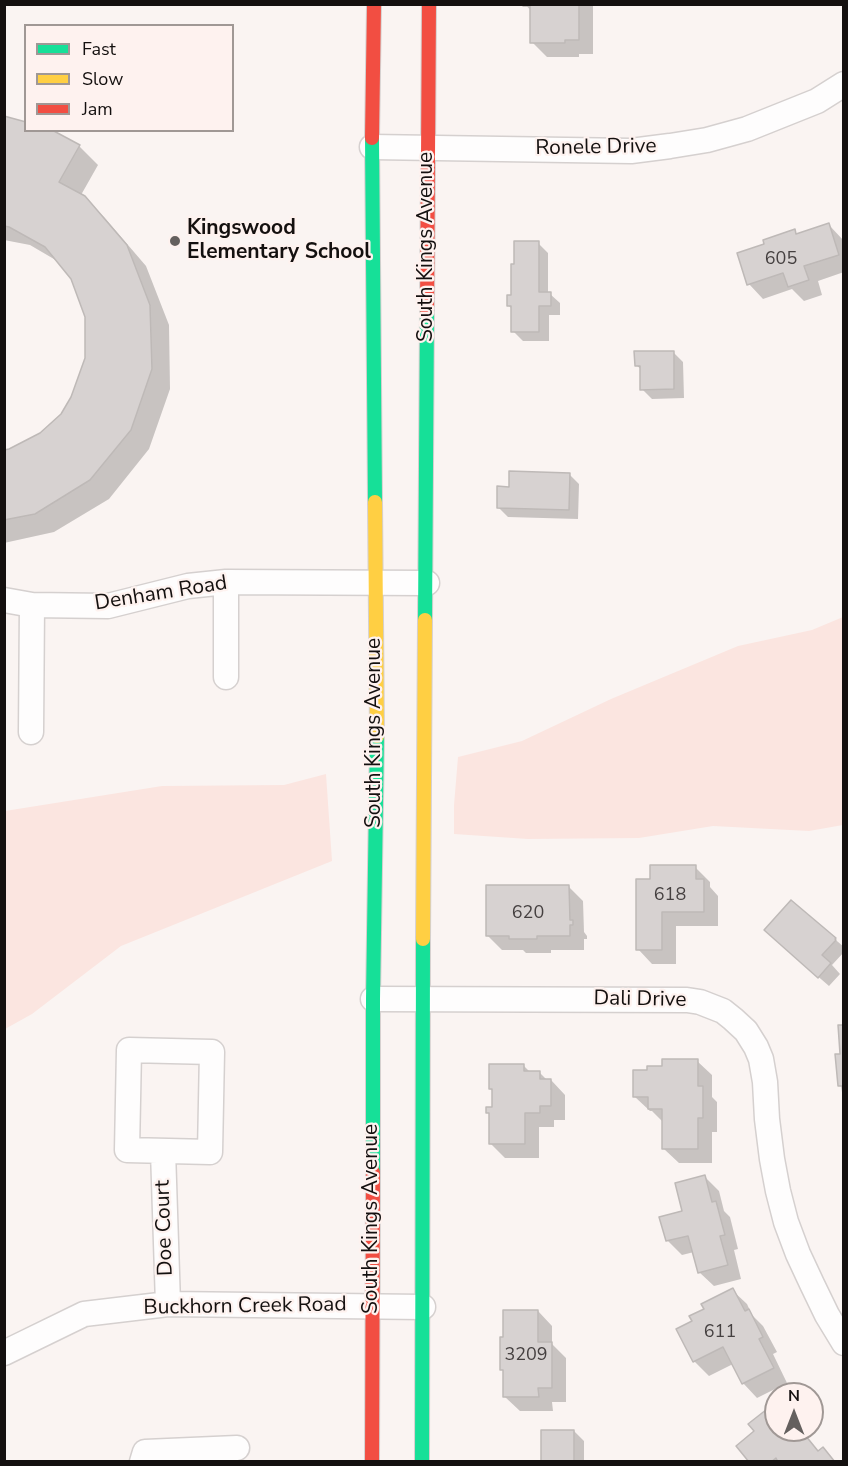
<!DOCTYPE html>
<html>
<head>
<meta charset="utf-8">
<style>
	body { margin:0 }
	#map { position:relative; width:848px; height:1466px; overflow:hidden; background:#faf4f2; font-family:"Nunito Sans",sans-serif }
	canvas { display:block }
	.frame { position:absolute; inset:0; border:6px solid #14100f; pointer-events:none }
	.legend { position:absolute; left:24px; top:24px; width:210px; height:108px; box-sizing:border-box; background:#fef2ef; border:2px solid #a09895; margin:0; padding:8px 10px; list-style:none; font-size:18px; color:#14100f }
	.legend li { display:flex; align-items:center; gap:12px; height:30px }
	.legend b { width:30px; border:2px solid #a09895 }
	.north { position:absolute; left:764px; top:1382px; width:60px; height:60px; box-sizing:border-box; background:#fef2ef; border:2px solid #a09895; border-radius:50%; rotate:0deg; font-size:16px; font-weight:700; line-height:24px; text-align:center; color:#14100f }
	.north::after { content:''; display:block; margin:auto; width:21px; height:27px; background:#64605e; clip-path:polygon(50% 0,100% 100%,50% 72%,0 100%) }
</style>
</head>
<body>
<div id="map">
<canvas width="848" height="1466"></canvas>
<div class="frame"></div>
<ul class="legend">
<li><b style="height:8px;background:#16e098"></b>Fast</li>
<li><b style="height:8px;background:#ffcf43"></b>Slow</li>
<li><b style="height:8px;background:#f24e42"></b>Jam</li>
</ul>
<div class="north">N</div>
</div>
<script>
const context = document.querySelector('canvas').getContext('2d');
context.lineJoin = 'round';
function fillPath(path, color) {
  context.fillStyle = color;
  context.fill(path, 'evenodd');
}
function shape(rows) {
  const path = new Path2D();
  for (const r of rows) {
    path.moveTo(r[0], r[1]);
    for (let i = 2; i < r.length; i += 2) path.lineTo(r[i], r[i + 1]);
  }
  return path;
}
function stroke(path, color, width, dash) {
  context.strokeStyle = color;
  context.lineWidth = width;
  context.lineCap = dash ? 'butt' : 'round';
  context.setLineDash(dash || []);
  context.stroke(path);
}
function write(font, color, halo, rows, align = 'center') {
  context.font = font + ' "Nunito Sans",sans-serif';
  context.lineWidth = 4.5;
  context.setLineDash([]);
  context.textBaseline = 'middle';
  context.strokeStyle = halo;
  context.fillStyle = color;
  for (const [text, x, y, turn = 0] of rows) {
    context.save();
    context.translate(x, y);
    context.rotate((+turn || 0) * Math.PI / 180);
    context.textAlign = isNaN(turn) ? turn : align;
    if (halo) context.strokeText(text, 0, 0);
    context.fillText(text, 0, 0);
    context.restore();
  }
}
fillPath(shape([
	[843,617,843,825,809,831,713,826,639,838,528,839,454,834,454,805,458,757,522,741,611,699,738,646,812,630],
	[326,774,332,861,121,946,32,1014,5,1029,5,811,162,786,284,785]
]), '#fbe5e0');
fillPath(shape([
	[593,4,593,54,579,54,579,57,547,57,532,42,532,12,525,4],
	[4,117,26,130,79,146,98,165,81,195,104,217,146,266,169,325,170,389,149,449,109,499,54,532,4,543,4,452,41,434,62,415,73,398,87,359,87,317,73,278,59,262,30,245,4,240],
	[829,225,844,241,844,272,818,281,822,295,804,301,792,289,763,299,749,284,766,245,794,231,798,235],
	[538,243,548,253,548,294,550,294,560,303,560,315,549,315,549,341,523,341,513,331,513,310,508,305],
	[673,352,683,362,684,398,652,399,642,389,642,370,636,365],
	[569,474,579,484,578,519,508,517,498,507,511,488],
	[695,867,710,882,710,887,718,896,718,926,676,926,676,964,652,964,638,949,651,881],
	[569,887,583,901,584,932,587,936,587,939,584,939,584,950,551,950,551,953,526,953,523,950,502,950,488,936],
	[791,902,844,947,844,952,832,965,840,974,829,986,776,940],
	[697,1061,712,1075,712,1097,717,1102,717,1132,712,1132,712,1163,679,1163,664,1149,664,1123,652,1111,650,1111,635,1097,649,1071],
	[524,1066,530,1072,539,1072,547,1080,551,1080,565,1095,565,1120,554,1120,554,1127,539,1127,539,1158,505,1158,490,1143,490,1114,488,1112,494,1109,494,1092,490,1089],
	[705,1177,719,1191,724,1211,730,1217,738,1249,734,1250,741,1279,714,1286,699,1272,694,1252,682,1255,667,1240],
	[732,1290,747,1304,752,1315,763,1326,777,1352,773,1354,787,1383,757,1398,743,1383,733,1364,709,1376,694,1361,694,1322,706,1309],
	[538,1311,552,1326,552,1344,566,1358,566,1402,552,1402,553,1411,520,1411,505,1397,505,1372,502,1369,505,1339],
	[776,1403,776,1430,810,1430,805,1435,819,1452,823,1449,835,1462,751,1462,756,1432],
	[574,1431,584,1441,584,1462,542,1462]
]), '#0003');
const building = shape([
	[523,4,579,4,579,40,565,40,565,43,530,43,530,6,523,6,523,4],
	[4,116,26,122,26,130,52,130,80,145,59,182,85,196,127,245,150,305,152,369,131,430,90,480,35,514,4,520,4,450,9,449,40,433,61,414,71,397,85,358,85,317,71,279,45,247,9,227,4,226,4,116],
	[829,223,839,255,804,266,809,280,788,287,783,273,747,285,737,253,764,244,763,240,795,229,796,234,829,223],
	[514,241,539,241,539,292,551,292,551,306,539,306,539,332,511,332,511,306,507,306,507,295,511,295,511,264,514,264,514,241],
	[634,351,674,351,674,389,640,390,640,366,635,366,634,351],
	[509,471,570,473,569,510,497,508,497,486,509,487,509,471],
	[650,865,696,865,696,879,704,879,704,912,662,912,662,950,636,950,636,879,650,879,650,865],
	[486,885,569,885,570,920,573,920,573,925,570,925,570,936,537,936,537,939,509,939,509,936,486,936,486,885],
	[791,900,836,938,835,939,836,940,822,955,831,963,818,978,764,930,791,900],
	[838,1025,844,1025,844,1103,842,1086,838,1086,835,1054,840,1054,838,1025],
	[662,1059,698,1059,698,1086,703,1086,703,1118,698,1118,698,1149,662,1149,662,1109,648,1109,648,1097,633,1097,633,1070,647,1070,647,1066,662,1066,662,1059],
	[489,1064,524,1064,524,1071,540,1071,540,1079,551,1079,551,1106,540,1106,540,1113,525,1113,525,1144,489,1144,489,1113,486,1113,486,1107,492,1107,492,1089,489,1089,489,1064],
	[705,1175,712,1202,716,1201,725,1235,720,1236,728,1265,698,1273,688,1236,666,1241,659,1217,682,1211,675,1183,705,1175],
	[733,1288,745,1311,749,1309,763,1337,759,1339,774,1368,742,1384,723,1347,693,1362,676,1329,692,1321,689,1316,704,1309,701,1304,733,1288],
	[503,1310,538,1310,538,1342,552,1342,552,1388,538,1388,539,1397,503,1397,503,1370,500,1370,500,1337,503,1337,503,1310],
	[776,1402,776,1430,801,1430,818,1451,823,1447,835,1462,778,1462,776,1458,771,1462,749,1462,736,1446,754,1431,748,1424,776,1402],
	[541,1430,574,1430,574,1462,541,1462,541,1430]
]);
fillPath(building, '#d7d2d1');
stroke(building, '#beb9b7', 1.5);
const street = shape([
	[372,147,631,151,670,146,707,140,747,129,817,101,844,84],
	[226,582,226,677],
	[4,600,32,605,108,606,188,586,226,582,427,583],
	[31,732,32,605],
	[373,999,687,1000,700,1002,723,1011,733,1019,746,1031,756,1047,761,1059,765,1082,767,1119,772,1159,778,1191,786,1222,798,1254,812,1284,827,1315,844,1343],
	[129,1050,212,1052,210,1152,127,1150,129,1050],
	[163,1151,168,1304],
	[4,1353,84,1314,168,1304,423,1307],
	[142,1462,145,1452,237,1448]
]);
const fast = shape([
	[372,138,375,502],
	[425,620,427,310],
	[373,1172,373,999,377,736],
	[422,1462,423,939]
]);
const slow = shape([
	[375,502,377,736],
	[423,939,425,620]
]);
const jam = shape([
	[372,138,374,4],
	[427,310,429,4],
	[372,1462,373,1172]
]);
stroke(street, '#d5d0cf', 27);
stroke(fast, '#d5d0cf', 16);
stroke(slow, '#d5d0cf', 16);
stroke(jam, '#d5d0cf', 16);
stroke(street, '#fefdfd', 24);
stroke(fast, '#16e098', 14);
stroke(slow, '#ffcf43', 14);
stroke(jam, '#f24e42', 14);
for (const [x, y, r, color] of [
	[175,241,6,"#64605e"]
]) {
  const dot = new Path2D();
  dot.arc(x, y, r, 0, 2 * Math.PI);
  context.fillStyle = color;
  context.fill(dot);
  stroke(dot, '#fef2ef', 2);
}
write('18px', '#454040', null, [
	["605",781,260],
	["618",670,896],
	["620",528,914],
	["611",720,1333],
	["3209",526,1356]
]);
write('21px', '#14100f', '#fef2ef', [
	["Ronele Drive",596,148,-1],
	["South Kings Avenue",427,247,-90],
	["Denham Road",161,594,-9],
	["South Kings Avenue",375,733,-90],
	["Dali Drive",640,1000,1],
	["South Kings Avenue",372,1219,-90],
	["Doe Court",165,1228,-92],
	["Buckhorn Creek Road",245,1307,-1]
]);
write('bold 21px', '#14100f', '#fef2ef', [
	["Kingswood",187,229],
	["Elementary School",187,253]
], 'left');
</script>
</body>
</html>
